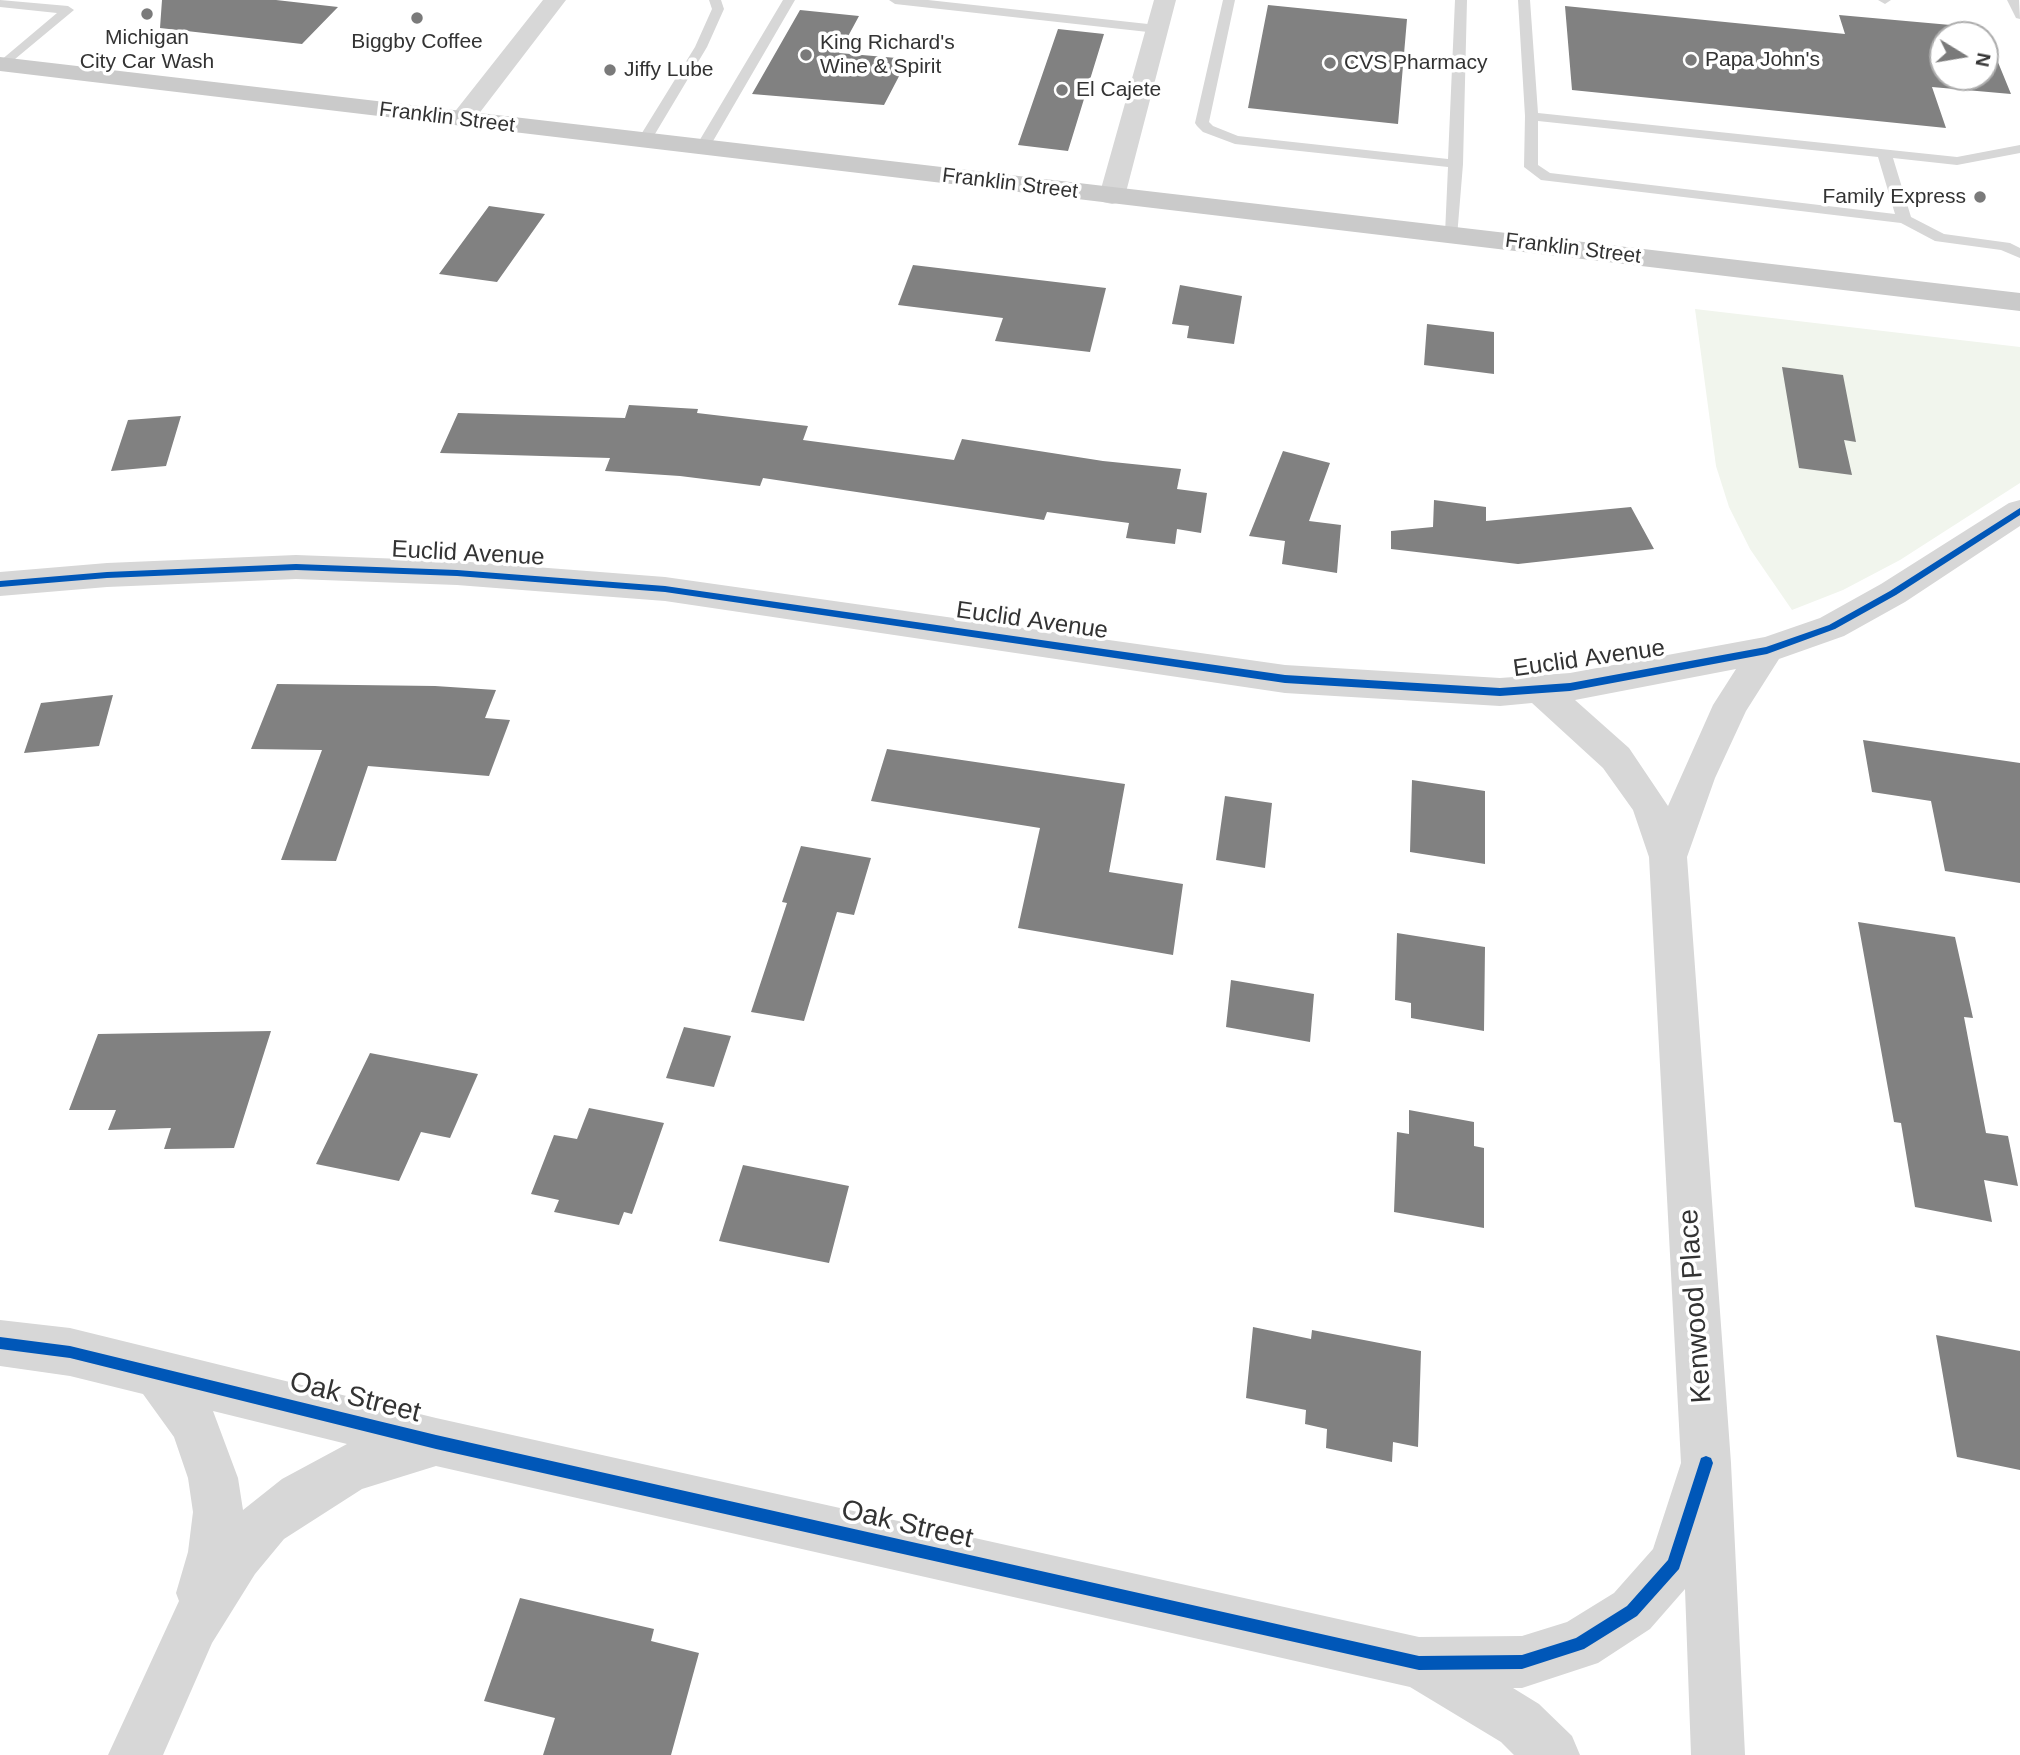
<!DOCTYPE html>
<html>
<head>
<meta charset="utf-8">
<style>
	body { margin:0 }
	#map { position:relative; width:2020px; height:1755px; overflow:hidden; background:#fff; font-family:Helvetica,sans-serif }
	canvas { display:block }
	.north { position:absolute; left:1929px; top:21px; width:70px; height:70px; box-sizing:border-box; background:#fff; border:2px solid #adadad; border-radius:50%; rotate:101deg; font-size:19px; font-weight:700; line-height:28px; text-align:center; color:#333 }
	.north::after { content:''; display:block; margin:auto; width:24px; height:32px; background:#7a7a7a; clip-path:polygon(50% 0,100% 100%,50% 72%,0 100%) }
</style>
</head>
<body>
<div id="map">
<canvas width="2020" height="1755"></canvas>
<div class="north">N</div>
</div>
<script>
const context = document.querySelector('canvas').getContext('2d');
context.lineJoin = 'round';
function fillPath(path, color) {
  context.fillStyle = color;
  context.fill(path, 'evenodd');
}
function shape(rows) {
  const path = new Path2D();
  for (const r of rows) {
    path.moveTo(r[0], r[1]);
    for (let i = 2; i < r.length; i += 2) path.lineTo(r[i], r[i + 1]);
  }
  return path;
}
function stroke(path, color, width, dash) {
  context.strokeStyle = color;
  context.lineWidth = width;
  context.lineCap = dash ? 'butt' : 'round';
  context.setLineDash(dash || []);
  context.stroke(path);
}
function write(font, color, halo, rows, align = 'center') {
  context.font = font + ' Helvetica,sans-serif';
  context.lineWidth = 7;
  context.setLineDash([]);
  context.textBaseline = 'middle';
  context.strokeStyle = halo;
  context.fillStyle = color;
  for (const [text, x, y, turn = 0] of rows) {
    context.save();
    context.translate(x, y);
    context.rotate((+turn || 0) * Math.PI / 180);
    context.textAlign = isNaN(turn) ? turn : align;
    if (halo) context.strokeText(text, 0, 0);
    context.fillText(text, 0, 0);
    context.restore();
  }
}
fillPath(shape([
	[1695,309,2020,347,2020,483,1900,560,1843,590,1792,610,1750,549,1729,507,1716,466]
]), '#f1f5ed');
fillPath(shape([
	[162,0,276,0,338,7,302,44,160,28],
	[1268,5,1407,19,1398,124,1248,108],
	[1565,6,1845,34,1839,15,1984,28,2011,94,1932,87,1946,128,1572,90],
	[1943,35,1985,35,1985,77,1943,77],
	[800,10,859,16,839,53,908,59,884,105,752,94],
	[1058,29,1104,34,1068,151,1018,145],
	[489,206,545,214,497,282,439,274],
	[913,265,1106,288,1090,352,995,341,1003,318,898,305],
	[1180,285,1242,296,1234,344,1187,338,1189,326,1172,324],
	[1427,324,1494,332,1494,374,1424,365],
	[1782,367,1843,375,1856,442,1844,440,1852,475,1799,468],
	[629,405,698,409,697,413,808,426,803,440,954,460,962,439,1103,461,1181,469,1177,489,1207,493,1201,533,1177,529,1175,544,1126,538,1129,523,1047,512,1044,520,763,478,760,486,680,476,605,471,610,458,440,453,458,413,625,418],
	[181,416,166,466,111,471,128,420],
	[1283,451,1330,463,1309,521,1341,525,1337,573,1282,564,1285,541,1249,536],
	[1434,500,1486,507,1486,521,1631,507,1654,549,1518,564,1391,549,1391,531,1433,527],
	[277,684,435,686,496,690,485,718,510,720,489,776,368,766,336,861,281,860,322,750,251,749],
	[113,695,99,746,24,753,41,703],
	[1863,740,2020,763,2020,883,1945,871,1931,801,1872,792],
	[887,749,1125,784,1109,872,1183,884,1173,955,1018,928,1040,828,871,801],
	[1412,780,1485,791,1485,864,1410,852],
	[1225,796,1272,803,1265,868,1216,860],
	[801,846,871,858,854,915,837,912,804,1021,751,1012,787,903,782,902],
	[1858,922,1955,937,1973,1018,1964,1017,1986,1133,2008,1136,2018,1186,1984,1180,1992,1222,1915,1207,1901,1123,1894,1122],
	[1397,933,1485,947,1484,1031,1411,1018,1411,1003,1395,1000],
	[1231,980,1314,994,1310,1042,1226,1027],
	[684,1027,731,1036,714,1087,666,1078],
	[271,1031,234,1148,164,1149,171,1128,108,1130,116,1110,69,1110,98,1034],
	[370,1053,478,1074,450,1138,421,1132,399,1181,316,1164],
	[589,1108,664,1123,632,1214,624,1212,619,1225,554,1212,559,1200,531,1194,554,1135,577,1139],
	[1409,1110,1474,1122,1474,1146,1484,1148,1484,1228,1394,1212,1397,1132,1409,1134],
	[743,1165,849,1186,829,1263,719,1241],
	[1253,1327,1311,1339,1312,1330,1421,1351,1418,1447,1393,1442,1392,1462,1326,1448,1327,1429,1305,1424,1306,1410,1246,1398],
	[1936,1335,2020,1351,2020,1470,1957,1457],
	[520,1598,654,1629,651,1641,699,1653,671,1755,543,1755,555,1718,484,1701]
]), '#818181');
fillPath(shape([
	[0,0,68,6,74,10,3,69,0,68,0,61,57,13,0,7,0,0],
	[709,0,721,0,724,9,707,47,649,144,639,144,637,141,695,47,712,9,709,0],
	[783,0,795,0,709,148,697,151,695,148,783,0],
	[889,0,928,0,1157,25,1163,29,1157,33,895,4,889,0],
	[1223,0,1235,0,1209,122,1213,126,1238,136,1448,159,1455,0,1467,0,1463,164,1457,237,1447,237,1445,234,1448,167,1235,144,1203,132,1197,126,1195,123,1223,0],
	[1518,0,1530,0,1538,113,1957,157,2020,145,2020,153,1957,165,1893,158,1911,217,1944,234,2010,243,2020,248,2020,258,2001,250,1935,241,1901,223,1541,180,1524,167,1525,116,1518,0],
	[1538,121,1878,157,1895,214,1550,173,1538,165,1538,121],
	[1878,0,1891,0,1885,4,1878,0],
	[2007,0,2019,0,2020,19,2016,18,2007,0]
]), '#d7d7d7');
fillPath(shape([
	[543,0,566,0,471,124,453,124,450,119,453,114,543,0],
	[1154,0,1176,0,1125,196,1121,202,1112,204,1103,202,1099,196,1154,0],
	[2020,500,2020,526,1905,602,1844,636,1779,659,1746,711,1715,778,1687,857,1731,1463,1745,1755,1691,1755,1685,1589,1650,1629,1598,1663,1522,1688,1513,1688,1539,1704,1572,1736,1580,1755,1514,1755,1501,1742,1410,1687,436,1466,362,1489,284,1539,255,1574,212,1643,163,1755,108,1755,179,1601,176,1593,188,1552,193,1512,188,1478,174,1437,143,1394,70,1376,0,1366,0,1320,70,1328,436,1418,1419,1637,1522,1636,1567,1622,1614,1593,1653,1549,1681,1463,1649,857,1633,810,1603,768,1532,703,1500,706,1285,693,665,601,457,585,296,579,107,587,0,596,0,572,107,563,296,555,457,561,665,577,1285,665,1500,678,1570,673,1765,637,1820,618,1881,584,2009,503,2020,500],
	[1736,669,1713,705,1668,806,1629,748,1575,700,1736,669],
	[213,1411,347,1444,282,1479,243,1510,238,1478,213,1411]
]), '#d7d7d7');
fillPath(shape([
	[0,57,2020,293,2020,311,0,71,0,57]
]), '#cacaca');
fillPath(shape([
	[2020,508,2020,515,1896,595,1835,629,1767,654,1570,691,1500,696,1285,683,665,592,457,576,296,570,107,578,0,587,0,581,107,572,296,564,457,570,665,586,1285,675,1500,688,1570,683,1766,647,1829,625,1890,591,2020,508],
	[0,1337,70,1346,436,1435,1419,1656,1522,1655,1576,1638,1627,1606,1668,1560,1701,1458,1706,1456,1711,1458,1713,1463,1679,1569,1637,1616,1584,1649,1522,1669,1419,1670,436,1449,70,1358,0,1349,0,1337]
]), '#0057b8');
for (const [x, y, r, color] of [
	[147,14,7,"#7a7a7a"],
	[417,18,7,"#7a7a7a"],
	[806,55,7,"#7a7a7a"],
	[1691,60,7,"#7a7a7a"],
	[1330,63,7,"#7a7a7a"],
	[610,70,7,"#7a7a7a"],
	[1062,90,7,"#7a7a7a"],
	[1980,197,7,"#7a7a7a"]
]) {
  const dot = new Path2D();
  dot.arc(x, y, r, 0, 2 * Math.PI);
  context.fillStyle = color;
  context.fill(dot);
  stroke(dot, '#fff', 2.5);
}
write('21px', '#333', '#fff', [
	["Michigan",147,38,"center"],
	["City Car Wash",147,62,"center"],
	["Biggby Coffee",417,42,"center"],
	["King Richard's",820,43],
	["Wine & Spirit",820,67],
	["Papa John's",1705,60],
	["CVS Pharmacy",1344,63],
	["Jiffy Lube",624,70],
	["El Cajete",1076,90],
	["Family Express",1966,197,"right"]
], 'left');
write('21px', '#333', '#fff', [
	["Franklin Street",447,118,7],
	["Franklin Street",1010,184,7],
	["Franklin Street",1573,249,7]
]);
write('24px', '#333', '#fff', [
	["Euclid Avenue",468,554,3],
	["Euclid Avenue",1032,621,8],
	["Euclid Avenue",1589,659,-8]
]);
write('28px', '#333', '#fff', [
	["Kenwood Place",1696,1306,-94],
	["Oak Street",355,1398,14],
	["Oak Street",907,1525,13]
]);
</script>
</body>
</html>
